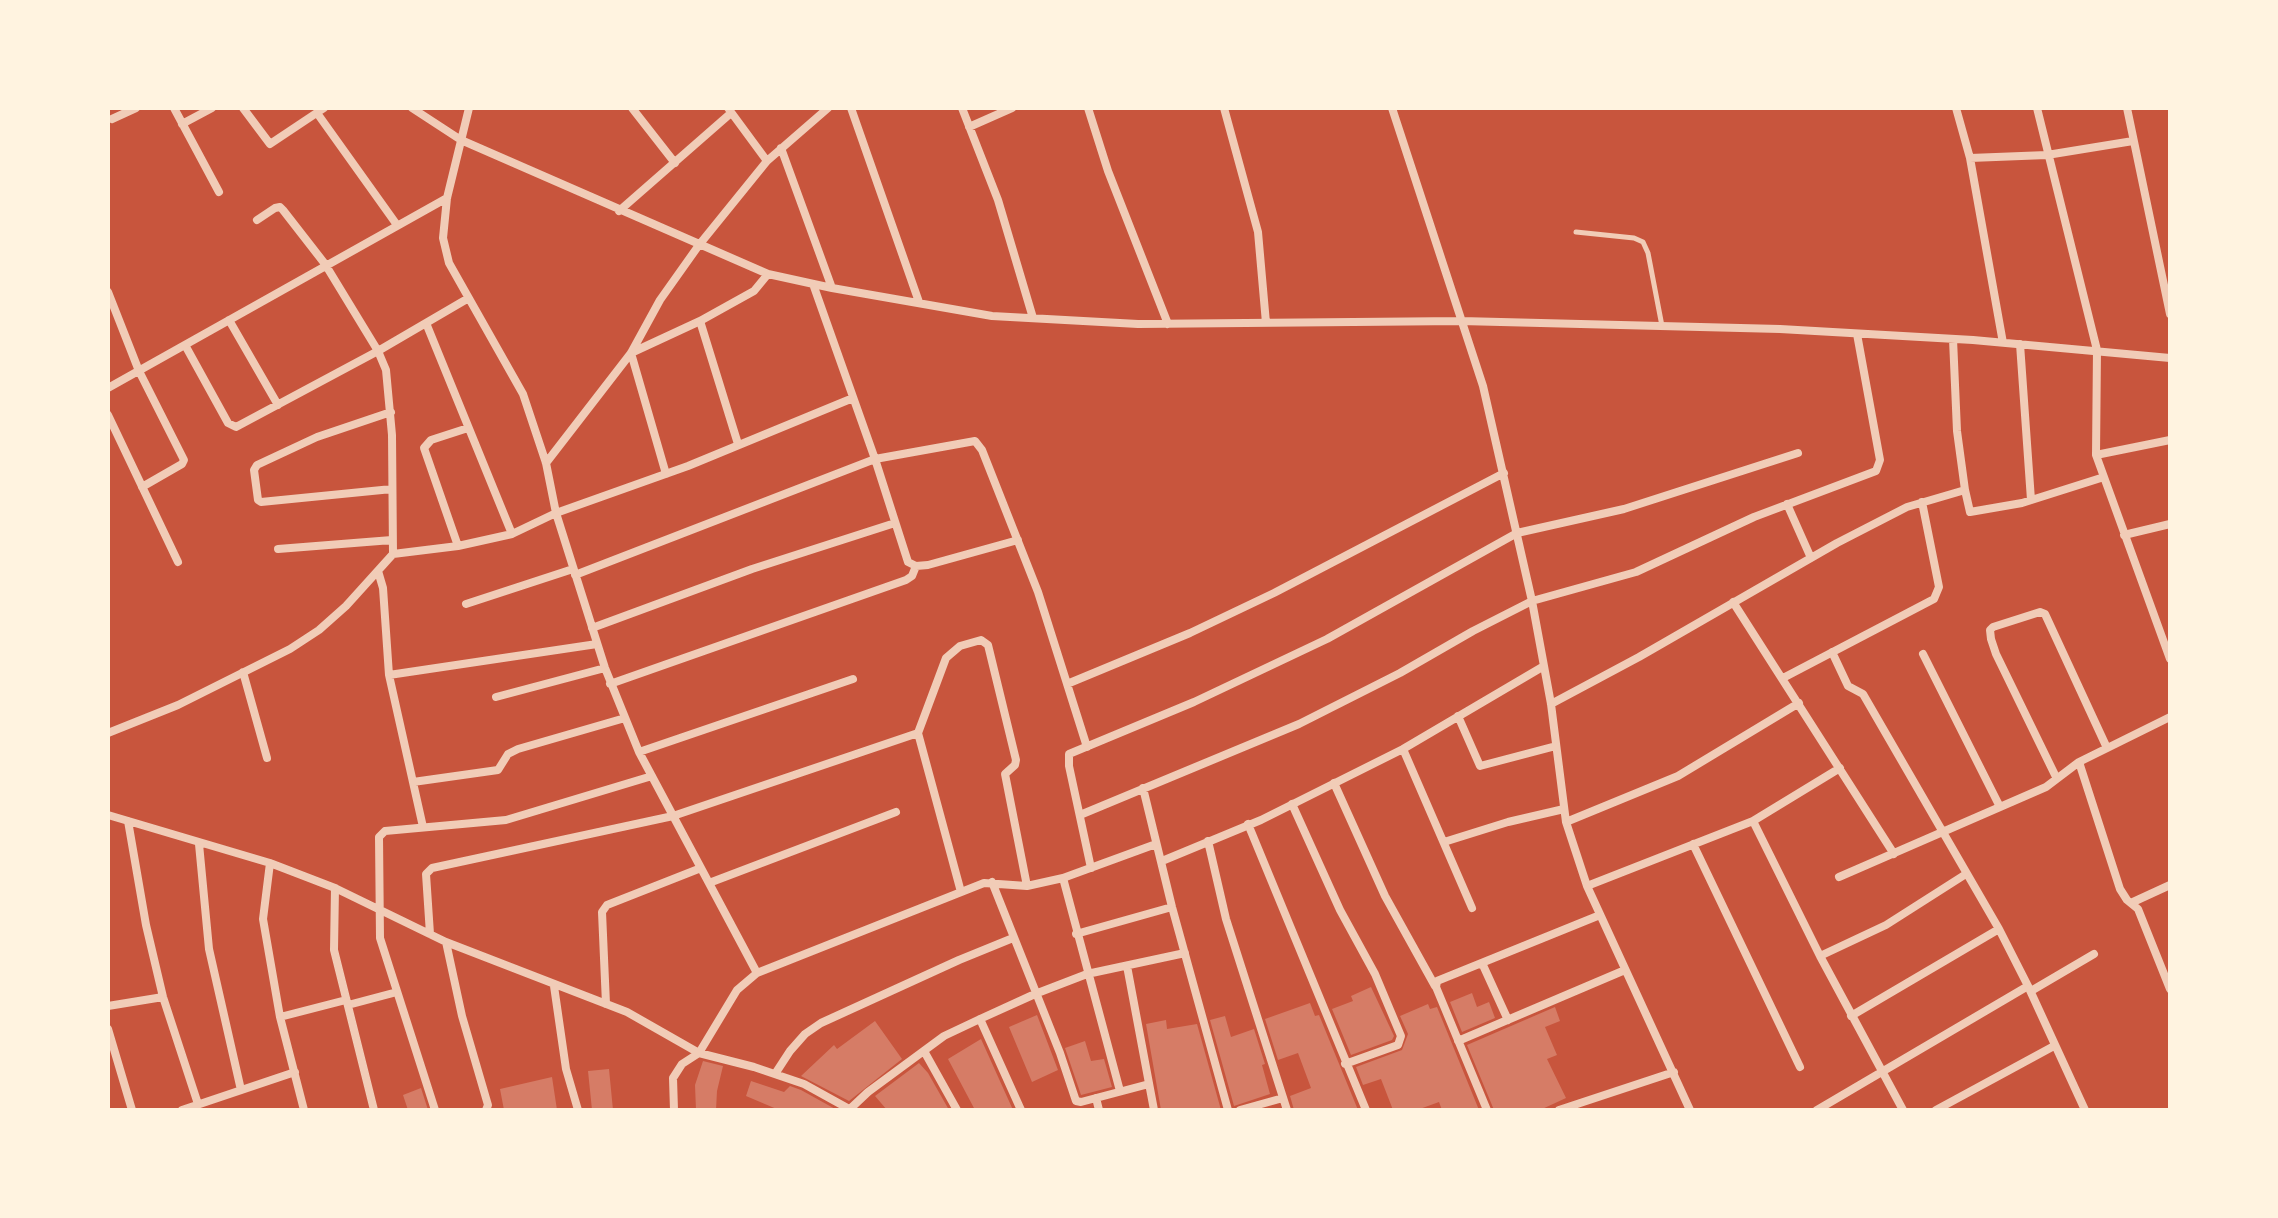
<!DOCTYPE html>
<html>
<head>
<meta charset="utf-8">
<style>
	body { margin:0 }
	#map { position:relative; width:2278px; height:1218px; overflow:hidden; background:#c8553d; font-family:Helvetica,sans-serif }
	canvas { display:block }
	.frame { position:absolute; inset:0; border:110px solid #fff3e0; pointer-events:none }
</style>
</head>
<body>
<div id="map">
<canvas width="2278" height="1218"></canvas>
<div class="frame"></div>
</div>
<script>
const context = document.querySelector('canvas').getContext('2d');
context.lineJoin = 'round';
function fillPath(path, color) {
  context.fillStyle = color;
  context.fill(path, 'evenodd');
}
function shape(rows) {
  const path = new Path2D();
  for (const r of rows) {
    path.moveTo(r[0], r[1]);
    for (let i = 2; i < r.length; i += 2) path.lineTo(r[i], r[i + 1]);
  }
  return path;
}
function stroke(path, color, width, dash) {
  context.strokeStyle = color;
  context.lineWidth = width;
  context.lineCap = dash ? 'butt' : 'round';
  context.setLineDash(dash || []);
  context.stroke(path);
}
fillPath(shape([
	[1371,987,1394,1036,1392,1040,1351,1055,1332,1009,1353,1001,1351,996],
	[1472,993,1477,1007,1489,1002,1495,1018,1462,1032,1450,1002],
	[1310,1003,1315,1016,1319,1015,1358,1110,1294,1110,1290,1096,1311,1088,1298,1053,1278,1060,1265,1019],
	[1428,1004,1430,1009,1437,1007,1479,1110,1442,1110,1439,1102,1417,1110,1393,1110,1381,1079,1363,1085,1356,1067,1402,1050,1408,1034,1400,1016],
	[1555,1007,1560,1021,1545,1027,1557,1055,1547,1059,1566,1098,1540,1110,1494,1110,1467,1045],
	[1037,1015,1058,1070,1032,1082,1009,1027],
	[1225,1016,1231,1037,1254,1029,1265,1064,1262,1065,1270,1094,1234,1106,1210,1020],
	[1166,1020,1167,1029,1197,1024,1221,1110,1161,1110,1146,1024],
	[875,1021,902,1059,849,1101,801,1076,834,1045,837,1049],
	[981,1039,1013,1110,975,1110,948,1059],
	[1085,1041,1091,1061,1104,1059,1112,1087,1081,1095,1065,1048],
	[703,1061,723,1066,717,1091,716,1110,696,1110,695,1085],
	[919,1063,928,1073,949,1110,887,1110,875,1096],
	[609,1069,613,1110,592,1110,588,1071],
	[552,1077,557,1110,504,1110,500,1089],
	[751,1081,784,1092,790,1086,801,1090,837,1110,779,1110,746,1096],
	[421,1088,428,1110,408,1110,403,1095]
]), '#d67c66');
stroke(shape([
	[1576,232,1634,238,1643,242,1648,253,1662,326]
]), '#f1ccb7', 5);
stroke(shape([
	[174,108,219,192],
	[243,108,270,144,324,108],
	[412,108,461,140,768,274,832,288,992,316,1138,324,1461,321,1780,329,1973,340,2170,358],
	[469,108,447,198,443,238,449,263,523,394,546,463,556,513,605,668,639,752,757,973],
	[632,108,675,163],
	[728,108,767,161],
	[851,108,919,302],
	[962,108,998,200,1033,318],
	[1088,108,1108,171,1168,324],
	[1224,108,1258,232,1266,323],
	[1392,108,1483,386,1532,601,1551,704,1566,822,1587,886,1690,1110],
	[1956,108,1970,158,2003,343],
	[2037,108,2097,350,2096,455,2170,659],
	[2127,108,2170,314],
	[317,113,397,225],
	[112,119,136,108],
	[182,124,212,108],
	[969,127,1012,108],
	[781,148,832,288],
	[1970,158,2047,155,2133,141],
	[619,211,731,113],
	[257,220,275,208,280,207,283,210,325,264,378,351,386,370,392,435,393,554],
	[813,284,875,459,908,562,916,566,928,565,1018,540],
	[108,292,139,371,184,460,182,464,142,487],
	[229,320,278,405],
	[700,321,738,444],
	[426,323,512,534],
	[1953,339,1957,431,1965,490,1970,512,2022,503,2104,477],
	[2020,344,2031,500],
	[185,345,228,423,236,427,378,351,467,299],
	[108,388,447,198],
	[391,412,317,437,257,465,254,470,258,500,261,502,392,489],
	[108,415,178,562],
	[2096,455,2170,440],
	[546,463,631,353,660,300,699,245,767,161,828,108],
	[666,474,631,353,700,321,754,291,768,274],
	[1787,504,1811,558],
	[2124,535,2170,524],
	[458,546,424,448,431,440,468,428],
	[278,549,392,540],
	[378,571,383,588,389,675,423,827],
	[575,575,875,459,975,441,982,450,1038,592,1087,747],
	[1733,602,1894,854],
	[466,604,573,569],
	[592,628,752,569,895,523],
	[1832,652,1848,686,1863,694,1999,929,2028,986,2085,1110],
	[1923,654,2000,807],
	[243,672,267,758],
	[389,675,597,644],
	[1783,678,1934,599,1939,587,1922,502],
	[610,684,906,580,912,576,916,566],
	[1067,684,1190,633,1274,593,1504,473],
	[496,697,605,668],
	[1551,704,1639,657,1837,543,1907,507,1965,490],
	[1458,716,1480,766,1556,746],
	[108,733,178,705,290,649,319,630,346,606,393,554,458,546,512,534,556,513,688,466,853,398],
	[1403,749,1472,908],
	[639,752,853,679],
	[2079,762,2120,889,2127,900,2138,909,2170,989],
	[2056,777,1996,654,1991,639,1990,630,1993,627,2040,612,2045,614,2107,748],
	[413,782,498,770,508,754,518,749,625,718],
	[1334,783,1385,896,1435,986],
	[1143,788,1172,907,1228,1110],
	[1292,804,1340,910,1375,974,1401,1036,1398,1045,1345,1064],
	[108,815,270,863,335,888,446,942,627,1012,699,1053,754,1067,804,1084,851,1110],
	[1080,815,1299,724,1400,673,1473,631,1532,601,1636,572,1754,517,1876,471,1880,460,1857,334],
	[128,821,146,925,163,997,198,1104],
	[1753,821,1820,956,1903,1110],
	[1566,822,1678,776,1799,703],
	[1248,824,1366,1110],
	[1208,841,1226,919,1287,1110],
	[1444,842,1508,822,1564,809],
	[199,844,209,949,241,1090],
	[1693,844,1800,1067],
	[1162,861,1261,820,1403,749,1544,666],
	[270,863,263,919,280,1017,304,1110],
	[1091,868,1069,766,1069,754,1194,702,1327,639,1517,533,1624,509,1798,453],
	[1839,877,2046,787,2079,762,2170,717],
	[1063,878,1120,1091],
	[992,882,1060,1053,1076,1101,1081,1102,1149,1084],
	[709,883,896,812],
	[1587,886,1753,821,1840,768],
	[335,888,334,950,374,1110],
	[961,892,918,733,946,658,960,646,981,640,988,645,1016,760,1015,765,1005,774,1027,886],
	[2133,902,2170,885],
	[430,934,426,874,432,868,673,816,918,733],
	[1076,934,1172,907],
	[446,942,462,1016,488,1105,486,1110],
	[1820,956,1886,925,1966,874],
	[1482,963,1508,1020],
	[1127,966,1154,1110],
	[554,986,566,1069,578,1110],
	[2031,991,2094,954],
	[606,1004,602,912,607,905,701,868],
	[348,1005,397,992],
	[108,1006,163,997],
	[1851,1016,1999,929],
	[280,1017,346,1000],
	[980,1019,1021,1110],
	[108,1029,132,1110],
	[1458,1041,1625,970],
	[924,1051,957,1110],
	[775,1074,790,1051,805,1034,821,1023,959,960,1013,938],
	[1096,1098,1099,1110],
	[850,1109,868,1092,944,1036,980,1019,1035,994,1087,974,1185,953],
	[182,1110,295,1072],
	[435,1110,380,938,379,837,385,831,506,820,652,776],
	[674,1110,673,1078,682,1064,699,1053,737,990,757,973,984,883,1027,886,1063,878,1156,844],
	[1240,1110,1283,1098],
	[1487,1110,1436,987,1437,981,1600,915],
	[1559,1110,1674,1072],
	[1817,1110,2028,986],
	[1936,1110,2054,1046]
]), '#f1ccb7', 8);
</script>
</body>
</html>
